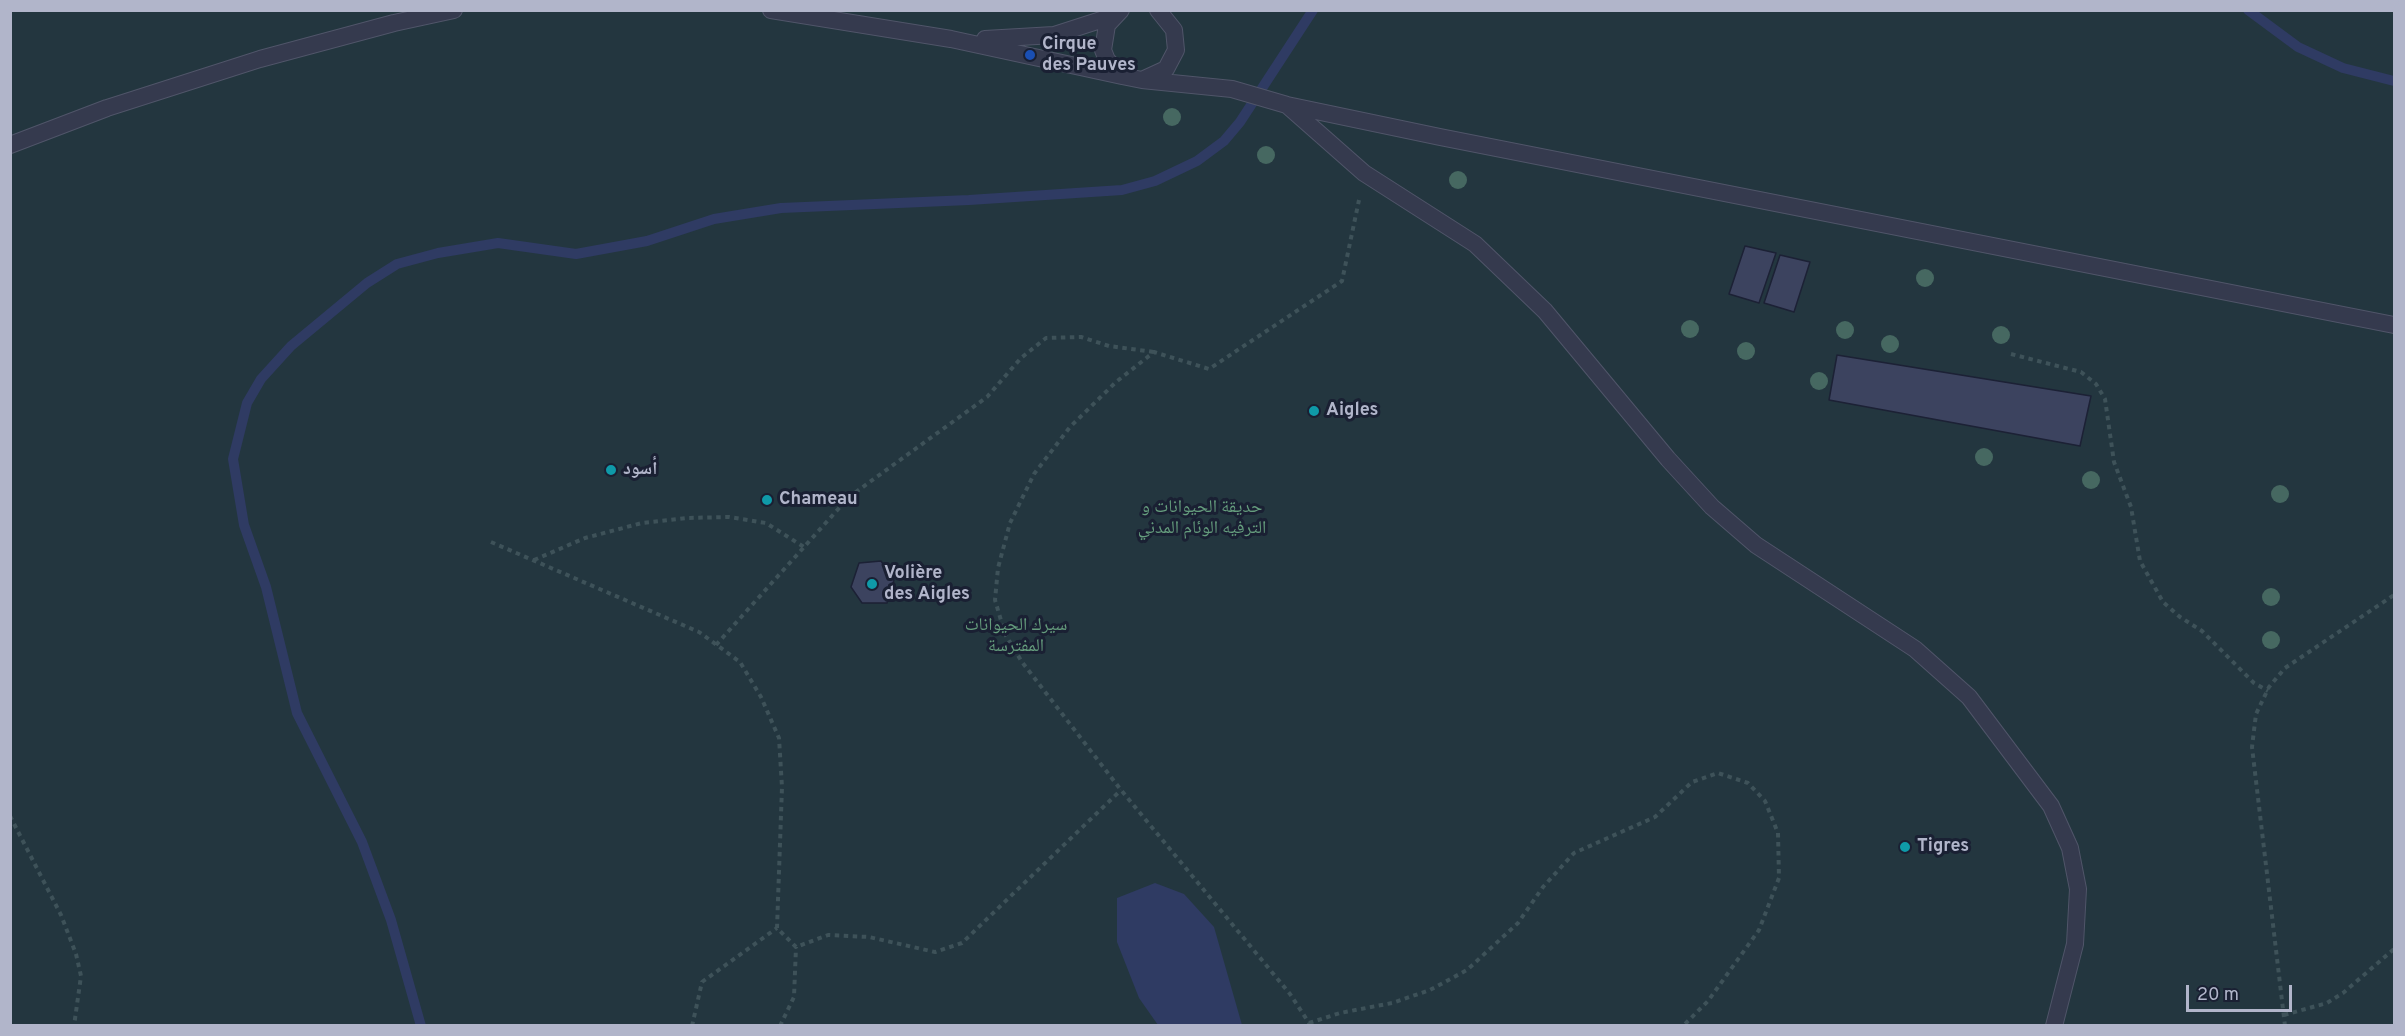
<!DOCTYPE html>
<html>
<head>
<meta charset="utf-8">
<style>
	body { margin:0 }
	#map { position:relative; width:2405px; height:1036px; overflow:hidden; background:#21283e; font-family:Overpass,sans-serif }
	canvas { display:block }
	.frame { position:absolute; inset:0; border:12px solid #b1b5ca; pointer-events:none }
	.scale { position:absolute; left:2186px; top:985px; width:106px; height:27px; box-sizing:border-box; border:3px solid #b1b5ca; border-top:0; padding-left:8px; font-size:18px; line-height:21px; white-space:nowrap; color:#b1b5ca; -webkit-text-stroke:4px #1a2033; paint-order:stroke }
</style>
</head>
<body>
<div id="map">
<canvas width="2405" height="1036"></canvas>
<div class="frame"></div>
<div class="scale">20 m</div>
</div>
<script>
const context = document.querySelector('canvas').getContext('2d');
context.lineJoin = 'round';
function fillPath(path, color) {
  context.fillStyle = color;
  context.fill(path, 'evenodd');
}
function shape(rows) {
  const path = new Path2D();
  for (const r of rows) {
    path.moveTo(r[0], r[1]);
    for (let i = 2; i < r.length; i += 2) path.lineTo(r[i], r[i + 1]);
  }
  return path;
}
function stroke(path, color, width, dash) {
  context.strokeStyle = color;
  context.lineWidth = width;
  context.lineCap = dash ? 'butt' : 'round';
  context.setLineDash(dash || []);
  context.stroke(path);
}
function write(font, color, halo, rows, align = 'center') {
  context.font = font + ' Overpass,"Noto Naskh Arabic",sans-serif';
  context.lineWidth = 6;
  context.setLineDash([]);
  context.textBaseline = 'middle';
  context.strokeStyle = halo;
  context.fillStyle = color;
  for (const [text, x, y, turn = 0] of rows) {
    context.save();
    context.translate(x, y);
    context.rotate((+turn || 0) * Math.PI / 180);
    context.textAlign = isNaN(turn) ? turn : align;
    if (halo) context.strokeText(text, 0, 0);
    context.fillText(text, 0, 0);
    context.restore();
  }
}
fillPath(shape([
	[10,11,2394,11,2394,1025,11,1025]
]), '#23363f');
fillPath(shape([
	[1155,883,1184,894,1214,927,1242,1025,1158,1025,1139,998,1117,942,1117,898]
]), '#2f3b63');
stroke(shape([
	[2248,10,2298,47,2343,68,2394,81],
	[421,1026,391,920,362,842,297,713,266,587,244,525,233,459,247,403,261,379,291,346,367,283,397,264,438,253,498,243,576,254,647,241,714,219,781,208,969,200,1122,190,1155,181,1197,161,1224,141,1240,122,1313,10]
]), '#2f3b63', 10);
const building = shape([
	[1745,246,1776,253,1759,303,1729,294,1745,246],
	[1780,255,1810,262,1794,312,1764,303,1780,255],
	[1837,355,2091,396,2080,446,1829,400,1837,355],
	[881,561,894,580,887,603,862,603,851,587,859,563,881,561]
]);
fillPath(building, '#3c435f');
stroke(building, '#1c2135', 1.5);
const lane = shape([
	[771,10,951,39,1122,76],
	[1121,10,1107,25,1103,50,1107,60,1122,76,1142,80,1166,69,1176,50,1174,30,1158,10],
	[985,39,1054,35,1113,16],
	[1142,80,1232,89,1287,105,1440,137,2394,325],
	[1288,106,1364,173,1475,244,1545,311,1668,459,1712,507,1756,545,1915,649,1969,697,2051,806,2070,848,2078,889,2075,944,2054,1026],
	[10,145,107,108,260,59,394,23,454,10]
]);
stroke(lane, '#505569', 18);
stroke(shape([
	[2011,354,2081,372,2096,384,2105,399,2114,462,2131,507,2140,561,2163,602,2180,617,2202,631,2254,683,2268,691],
	[491,542,699,632,740,662,761,697,779,738,782,787,777,928,796,947,828,935,869,937,935,952,962,943,1121,790],
	[534,560,585,538,642,523,686,518,729,517,766,523,804,547],
	[716,645,849,497,987,397,1021,358,1046,338,1081,337,1109,346,1154,352],
	[10,816,61,915,76,954,81,976,74,1026],
	[2284,1015,2327,1003,2343,993,2394,949],
	[1309,1023,1340,1013,1392,1003,1430,990,1467,970,1518,923,1543,887,1574,853,1655,817,1692,782,1718,773,1748,783,1765,801,1778,833,1779,878,1759,930,1708,1001,1683,1026],
	[692,1026,702,982,777,928],
	[780,1026,794,997,796,947],
	[1311,1026,1290,994,1121,790,1022,662,1005,634,995,600,998,568,1010,523,1034,474,1070,427,1116,382,1154,352,1209,369,1342,281,1359,200],
	[2285,1026,2252,747,2256,714,2269,687,2285,668,2394,595]
]), '#3e5259', 4, [4.5, 4.5]);
stroke(lane, '#353a4e', 16);
context.fillStyle = '#466861';
for (const [x, y] of [
	[1172,117],
	[1266,155],
	[1458,180],
	[1925,278],
	[1690,329],
	[1845,330],
	[2001,335],
	[1890,344],
	[1746,351],
	[1819,381],
	[1984,457],
	[2091,480],
	[2280,494],
	[2271,597],
	[2271,640]
]) {
  context.beginPath();
  context.arc(x, y, 9, 0, 2 * Math.PI);
  context.fill();
}
for (const [x, y, r, color] of [
	[1030,55,6,"#1a4fb4"],
	[1314,411,6,"#0f9aa8"],
	[611,470,6,"#0f9aa8"],
	[767,500,6,"#0f9aa8"],
	[872,584,6,"#0f9aa8"],
	[1905,847,6,"#0f9aa8"]
]) {
  const dot = new Path2D();
  dot.arc(x, y, r, 0, 2 * Math.PI);
  context.fillStyle = color;
  context.fill(dot);
  stroke(dot, '#1a2033', 2);
}
write('bold 18px', '#b1b5ca', '#1a2033', [
	["Cirque",1042,45],
	["des Pauves",1042,66],
	["Aigles",1326,411],
	["أسود",623,470],
	["Chameau",779,500],
	["Volière",884,574],
	["des Aigles",884,595],
	["Tigres",1917,847]
], 'left');
write('18px', '#659d7d', '#1a2033', [
	["حديقة الحيوانات و",1202,508],
	["الترفيه الوئام المدني",1202,529],
	["سيرك الحيوانات",1016,626],
	["المفترسة",1016,647]
]);
</script>
</body>
</html>
